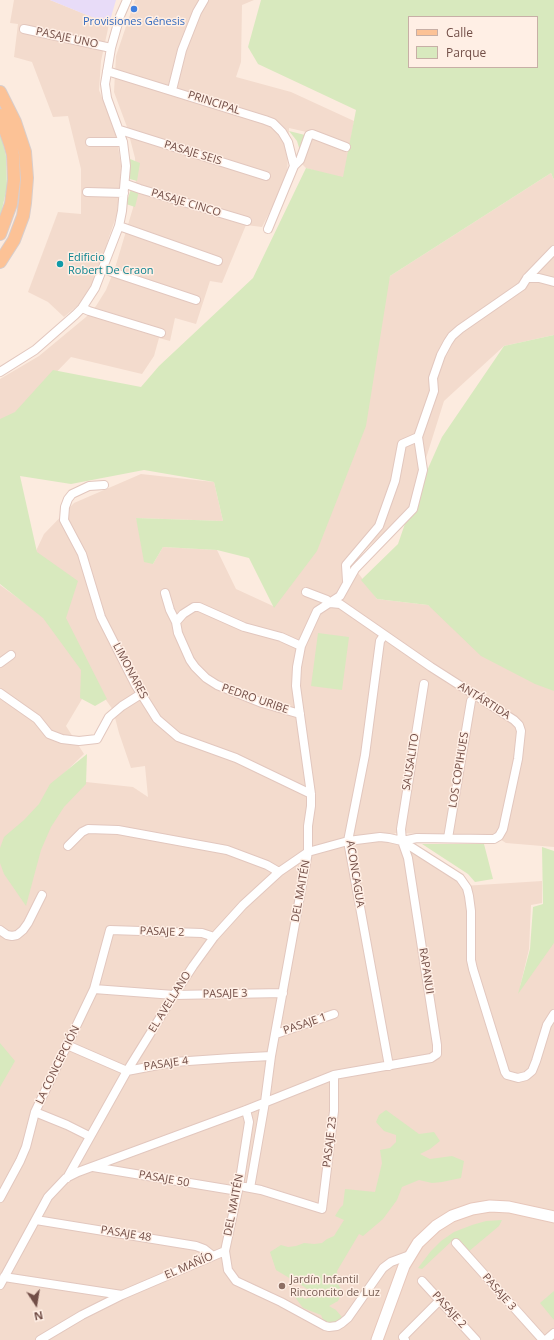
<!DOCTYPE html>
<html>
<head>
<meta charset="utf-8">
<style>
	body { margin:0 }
	#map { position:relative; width:554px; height:1340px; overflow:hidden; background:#fcebdf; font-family:"Open Sans",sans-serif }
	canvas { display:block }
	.legend { position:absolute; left:408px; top:16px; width:130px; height:52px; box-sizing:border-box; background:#ffefe5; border:1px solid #c7afa6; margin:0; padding:5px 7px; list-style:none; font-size:12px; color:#724e47 }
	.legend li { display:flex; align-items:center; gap:8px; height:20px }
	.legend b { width:20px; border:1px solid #c7afa6 }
	.north { position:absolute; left:16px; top:1284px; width:40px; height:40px; -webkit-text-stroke:3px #ffefe5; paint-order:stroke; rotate:168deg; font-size:11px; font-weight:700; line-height:16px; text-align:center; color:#724e47 }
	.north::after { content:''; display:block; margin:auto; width:14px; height:18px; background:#724e47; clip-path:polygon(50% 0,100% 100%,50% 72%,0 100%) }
</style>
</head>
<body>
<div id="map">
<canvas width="554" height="1340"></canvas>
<ul class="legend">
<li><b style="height:5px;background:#fcc296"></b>Calle</li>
<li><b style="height:11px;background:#d8e9be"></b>Parque</li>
</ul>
<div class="north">N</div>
</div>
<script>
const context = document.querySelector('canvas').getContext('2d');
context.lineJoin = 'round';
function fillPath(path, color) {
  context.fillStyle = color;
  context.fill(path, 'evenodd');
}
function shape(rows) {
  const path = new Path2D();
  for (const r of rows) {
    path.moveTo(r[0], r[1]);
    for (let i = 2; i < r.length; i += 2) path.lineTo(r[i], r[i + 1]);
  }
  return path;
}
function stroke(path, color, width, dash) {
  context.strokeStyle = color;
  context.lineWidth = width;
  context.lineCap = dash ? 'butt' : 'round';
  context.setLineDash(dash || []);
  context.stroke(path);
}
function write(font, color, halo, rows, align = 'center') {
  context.font = font + ' "Open Sans",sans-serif';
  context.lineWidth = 3;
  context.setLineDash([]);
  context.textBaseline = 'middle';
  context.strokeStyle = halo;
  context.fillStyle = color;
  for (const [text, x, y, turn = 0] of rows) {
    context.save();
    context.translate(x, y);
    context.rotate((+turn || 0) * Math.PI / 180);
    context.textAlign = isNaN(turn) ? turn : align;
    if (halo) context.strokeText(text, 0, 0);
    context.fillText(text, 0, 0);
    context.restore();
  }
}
fillPath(shape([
	[14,0,50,0,109,24,101,61,99,90,116,134,121,165,120,186,117,214,109,237,100,269,83,301,64,317,48,302,28,292,58,212,81,214,81,169,68,116,53,117,32,62,14,57,18,24,10,23],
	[135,0,254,0,242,5,241,62,236,77,291,92,354,121,344,180,306,168,301,163,311,133,289,128,287,178,262,227,246,225,222,283,210,281,196,324,175,318,170,341,159,338,154,356,142,374,71,357,17,413,0,421,0,379,39,356,86,317,96,306,106,290,115,268,133,208,136,178,135,158,127,127,114,92,116,56],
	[551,173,554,180,554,335,504,346,444,401,410,509,351,563,377,599,428,605,554,689,554,847,506,843,495,836,394,833,463,886,542,881,542,903,531,905,529,949,520,987,554,939,554,1340,0,1340,0,857,39,850,49,826,62,805,86,782,133,787,148,797,145,766,131,768,119,733,113,710,106,700,64,618,35,553,44,534,74,503,141,474,214,482,223,521,136,518,153,564,163,547,217,550,236,589,273,606,390,276],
	[0,585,44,617,83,669,82,699,66,726,84,754,52,785,41,805,0,854]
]), '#f3dbcd');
fillPath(shape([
	[50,0,116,0,109,24]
]), '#e8dcf8');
fillPath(shape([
	[261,0,554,0,554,180,551,173,390,276,366,426,317,551,274,608,249,558,217,550,163,547,153,564,144,562,136,518,223,521,214,482,144,470,71,484,20,476,37,552,78,581,66,618,107,699,95,706,80,698,81,670,43,618,0,584,0,419,15,412,53,370,141,387,159,366,253,278,306,168,343,177,356,110,258,64,248,47],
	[409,17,537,17,537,67,409,67],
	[0,131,6,156,7,187,0,218],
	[289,131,305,135,305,137,301,154,297,141],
	[130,159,140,163,137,181,130,179],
	[131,189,139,191,135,207,126,204],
	[554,335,554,691,535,684,481,656,428,605,377,599,361,580,398,544,410,509,442,437,504,346],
	[318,633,349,637,342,690,311,686],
	[87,754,86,784,64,807,51,827,41,850,26,906,4,874,0,863,0,848,4,837,24,820,39,804,50,784],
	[422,844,484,844,493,879,475,882,468,874],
	[542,847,554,851,554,943,518,994,530,949,533,907,543,904],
	[0,1043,15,1061,0,1087],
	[386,1110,419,1134,434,1132,440,1141,430,1149,420,1154,430,1159,452,1156,464,1161,461,1178,442,1182,432,1183,419,1180,402,1187,397,1200,383,1219,363,1236,359,1234,337,1271,339,1286,343,1291,338,1301,329,1306,336,1310,346,1322,333,1327,324,1322,321,1315,303,1308,292,1293,299,1294,305,1299,315,1296,306,1288,276,1270,270,1252,281,1245,288,1247,296,1246,304,1243,314,1244,322,1243,327,1239,334,1236,344,1220,335,1216,340,1208,343,1205,345,1189,375,1192,382,1163,380,1150,390,1148,396,1142,396,1135,384,1131,376,1122,379,1115],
	[502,1220,499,1226,468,1252,455,1238,422,1269,418,1268,431,1251,441,1241,454,1232,472,1225,486,1221],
	[554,1291,554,1320,540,1303]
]), '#d8e9be');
const street = shape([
	[24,29,111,48],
	[107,71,265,120,273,123,282,132,288,142,294,166,268,229],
	[172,90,182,50,197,12,204,0],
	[120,130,266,176],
	[90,142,123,142],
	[294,166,300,160,309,135,312,134,346,147],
	[126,184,140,189,247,221],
	[87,192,124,193],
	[119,226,218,261],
	[103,269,196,300],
	[527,278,539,278,554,282],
	[82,308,89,311,161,333],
	[0,372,35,350,75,315,82,308,95,288,119,226,122,211,126,166,123,142,107,98,105,84,111,48,120,16,127,0],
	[104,485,89,486,72,494,68,499,65,507,64,520,82,554,101,617,135,684,157,719,178,737,236,758,311,794],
	[347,581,346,565,379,526,395,481,402,444,418,437,434,391,433,378,441,355,448,342,452,336,460,329,522,286,527,278,554,250],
	[306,592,327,600,330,603],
	[165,593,170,610,176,622],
	[330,603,340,604,431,667,514,720,519,725,521,731,518,759,503,829,499,836,494,839,488,839,417,838,402,841],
	[384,635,380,641,365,755,348,841,389,1066],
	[0,663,11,655],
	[0,693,37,719,49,734,62,739,79,741,97,739,109,717,122,706,141,694],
	[300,714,262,703,217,685,206,678,195,667,190,660,178,633,176,622,183,614,194,607,199,607,244,627,281,637,301,646],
	[448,838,471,701],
	[68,846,82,832,88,829,118,830,227,850,267,865,279,872],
	[0,930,7,935,12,936,17,935,23,930,28,923,42,895],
	[94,989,174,995,283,993],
	[276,1034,334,1014],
	[67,1045,127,1071,174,1062,232,1058,271,1056],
	[246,1110,249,1122,239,1186,225,1251,228,1270,236,1281,281,1302,325,1326,329,1327,337,1326,342,1323,348,1318,383,1268,391,1262,410,1255],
	[35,1112,67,1125,89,1136],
	[93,1167,238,1191],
	[67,1178,127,1071,174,995,193,966,214,937,243,905,279,872,308,852,348,841,380,837,389,838,402,841,460,878,467,888,469,896,471,911,471,960,473,969,505,1072,507,1075,518,1078,526,1076,532,1071,536,1061,547,1025,554,1014],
	[245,1187,261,1190,322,1209,334,1111,334,1075],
	[250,1188,265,1102,271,1056,308,852,308,826,311,806,311,794,296,686,297,667,301,646,317,611,340,596,355,569,413,509,423,470,418,437],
	[0,1198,20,1161,26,1147,35,1112,94,989,110,930,202,933,214,937],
	[36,1220,196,1246,204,1249,213,1256],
	[456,1243,543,1340],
	[4,1277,122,1295],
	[422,1281,476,1340],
	[0,1285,48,1197,66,1178,78,1172,246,1110,334,1075,431,1058,437,1054,437,1045,408,858,402,841,401,829,424,684],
	[40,1340,82,1315,122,1295,225,1251],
	[405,1340,403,1337,440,1300],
	[546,1340,554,1333]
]);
const secondary = shape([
	[377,1340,404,1266,418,1243,436,1226,452,1216,472,1209,490,1206,509,1207,554,1217]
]);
const primary = shape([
	[0,92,15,122,25,152,27,178,25,203,23,216,14,240,0,262],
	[0,115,10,144,13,155,14,180,11,204,0,234]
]);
stroke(street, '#e2c7be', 10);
stroke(secondary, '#e7c7bb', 13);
stroke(primary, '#d8cdcb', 14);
stroke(street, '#fff', 8);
stroke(secondary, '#fff', 11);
stroke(primary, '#fcc296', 12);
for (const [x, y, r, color] of [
	[134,9,4,"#3f7fe0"],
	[60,264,4,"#0f9aa8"],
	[282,1286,4,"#8d6e63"]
]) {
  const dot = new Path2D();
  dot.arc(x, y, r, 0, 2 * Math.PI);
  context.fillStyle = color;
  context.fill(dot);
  stroke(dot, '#ffefe5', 1.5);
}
write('11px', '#366cbe', '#ffefe5', [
	["Provisiones Génesis",134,22]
]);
write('11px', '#724e47', '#ffefe5', [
	["PASAJE UNO",67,38,12],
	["PRINCIPAL",214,103,18],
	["PASAJE SEIS",193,153,17],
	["PASAJE CINCO",186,203,17],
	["LIMONARES",130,671,62],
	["PEDRO URIBE",255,699,19],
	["ANTÁRTIDA",484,701,32],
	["SAUSALITO",411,762,-81],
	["LOS COPIHUES",459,770,-81],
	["ACONCAGUA",355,874,81],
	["DEL MAITÉN",301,891,-80],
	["PASAJE 2",162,932,2],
	["RAPANUI",426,971,81],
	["PASAJE 3",225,994,-1],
	["EL AVELLANO",170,1002,-58],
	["PASAJE 1",305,1024,-19],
	["PASAJE 4",166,1064,-8],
	["LA CONCEPCIÓN",58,1065,-64],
	["PASAJE 23",330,1142,-83],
	["PASAJE 50",164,1179,10],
	["DEL MAITÉN",234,1205,-79],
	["PASAJE 48",126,1234,9],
	["EL MAÑÍO",189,1266,-23],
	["PASAJE 3",499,1292,49],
	["PASAJE 2",449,1310,48]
]);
write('11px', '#0d838f', '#ffefe5', [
	["Edificio",68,258],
	["Robert De Craon",68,271]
], 'left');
write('11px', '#785e54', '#ffefe5', [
	["Jardín Infantil",290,1280],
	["Rinconcito de Luz",290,1293]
], 'left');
</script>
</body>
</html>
